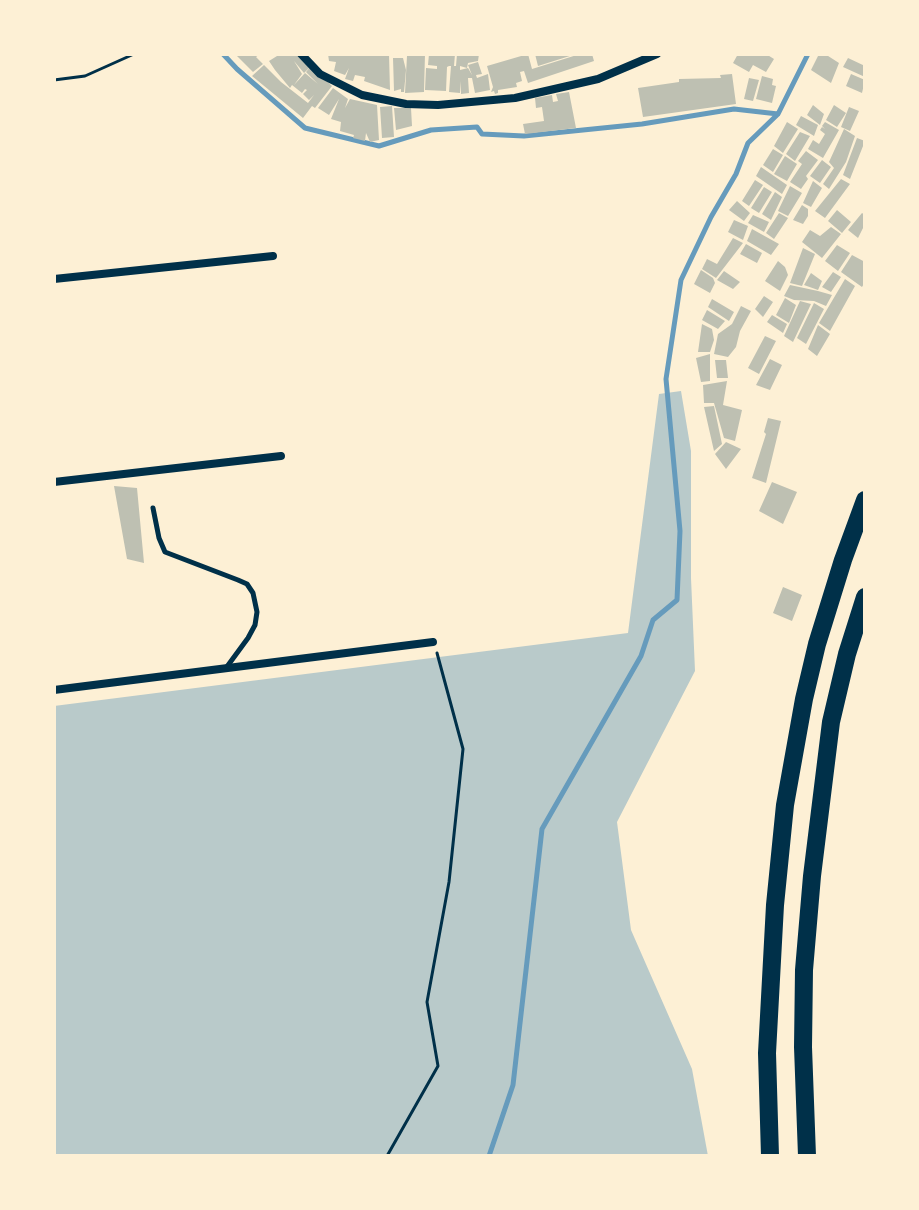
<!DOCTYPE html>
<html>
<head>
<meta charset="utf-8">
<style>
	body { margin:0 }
	#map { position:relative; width:919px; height:1210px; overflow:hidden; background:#fdf0d5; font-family:"Fira Sans",sans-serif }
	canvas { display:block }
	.frame { position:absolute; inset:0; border:56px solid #fdf0d5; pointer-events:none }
</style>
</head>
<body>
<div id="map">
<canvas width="919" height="1210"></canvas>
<div class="frame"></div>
</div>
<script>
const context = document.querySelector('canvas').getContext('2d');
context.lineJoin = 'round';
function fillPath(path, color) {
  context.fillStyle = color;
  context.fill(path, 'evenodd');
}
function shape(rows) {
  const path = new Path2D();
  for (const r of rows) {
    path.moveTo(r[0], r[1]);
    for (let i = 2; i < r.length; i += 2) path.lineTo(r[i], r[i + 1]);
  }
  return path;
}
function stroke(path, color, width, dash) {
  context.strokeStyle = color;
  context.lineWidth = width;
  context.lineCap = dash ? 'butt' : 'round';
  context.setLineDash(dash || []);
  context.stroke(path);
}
fillPath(shape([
	[681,391,691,451,691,578,695,671,617,822,631,930,692,1069,708,1156,54,1156,54,706,628,633,659,394]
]), '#b9caca');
stroke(shape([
	[223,54,237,69,305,128,379,146,431,130,477,127,482,134,524,136,642,124,734,109,778,114],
	[489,1156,513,1085,542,829,641,656,653,620,677,600,680,531,666,379,681,280,711,217,736,174,748,143,778,114,808,54]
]), '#669bbc', 5);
fillPath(shape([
	[235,54,260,54,256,57,263,64,253,72],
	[276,54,300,54,311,66,304,73,294,61,302,74,294,85,305,73,318,84,306,72,311,66,332,86,315,108,312,106,303,118,252,76,264,65,281,82,308,103,314,95,309,100,303,94,307,90,305,89,302,93,292,85,290,88,275,70,269,61,277,56],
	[328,54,389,54,390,90,364,81,365,77,355,75,353,81,345,79,349,68,345,75,334,71,336,62,329,61],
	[414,54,425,54,424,92,405,93,407,56,414,56],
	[429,54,455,54,454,66,456,66,457,54,479,54,478,61,468,63,467,68,460,66,460,77,460,70,468,68,472,75,468,65,478,62,482,74,476,75,477,78,488,74,490,90,475,93,472,78,468,78,469,93,461,94,461,81,460,93,449,92,451,66,449,66,447,67,446,91,425,90,426,68,437,69,437,66,428,65],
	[528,54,532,69,580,54,592,54,594,61,528,83,524,71,520,72,522,81,516,83,517,87,498,90,498,93,495,94,494,91,491,92,493,87,487,66],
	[535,54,573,54,573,55,538,66],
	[738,54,766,54,774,59,766,72,753,65,749,72,733,63],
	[819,54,825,54,839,63,831,83,811,70],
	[393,58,403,58,406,70,404,92,401,92,401,89,394,91],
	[848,58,865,66,865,77,843,67],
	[732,74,736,104,643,117,638,88,679,82,679,79,721,78,720,75],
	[851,74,865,80,862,93,846,86],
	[762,76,773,79,772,85,776,86,772,103,756,99],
	[749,78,759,80,753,101,744,99],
	[333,88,348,99,345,108,350,99,377,105,379,140,370,142,366,133,365,141,353,138,354,135,340,131,341,122,331,119,339,99,329,115,318,108],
	[569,92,576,128,525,134,523,124,544,121,542,107,536,108,535,98,552,95,553,102,558,101,556,94],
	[813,105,824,114,820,125,807,115],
	[834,105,846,113,837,127,826,120],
	[392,106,394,137,382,138,380,107],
	[849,107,859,111,850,131,841,127],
	[394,108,411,108,412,126,396,130],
	[801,116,818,125,814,136,796,125],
	[787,122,798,129,783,153,774,146],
	[825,122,839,130,823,158,808,149,813,140,819,144,825,134,820,130,822,127,825,129,822,126],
	[844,129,855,136,846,162,829,189,823,184,834,168,829,162],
	[800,132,810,136,795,161,786,154],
	[857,138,865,141,850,179,843,175],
	[773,149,783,155,773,172,763,165],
	[806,151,818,160,806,176,808,179,801,189,790,182,802,164,798,161],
	[785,156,797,164,787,181,774,174],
	[822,160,831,167,820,183,810,176],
	[761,167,787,185,782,194,756,176],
	[841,179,850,184,825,218,815,211],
	[755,180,763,185,749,206,742,201],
	[813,181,822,188,811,207,803,203],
	[790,186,802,193,788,216,778,211],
	[764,187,772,192,759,213,751,208],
	[775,192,782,197,771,220,762,214],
	[737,201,750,213,744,221,729,210],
	[802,205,808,209,808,216,803,224,793,220],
	[837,210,851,222,842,233,828,221],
	[779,213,788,218,774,239,766,233],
	[862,213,865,215,865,224,858,238,848,230],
	[753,215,769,222,764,232,748,223],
	[734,220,748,226,743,240,728,232],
	[831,227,841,234,822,258,802,242,810,230,820,236],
	[752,229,779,244,771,255,747,241],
	[733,238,743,243,716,278,702,269,707,259,717,264],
	[746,244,762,253,757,263,740,254],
	[837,245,850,253,838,271,825,261],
	[803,248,815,254,802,286,790,283],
	[852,255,865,262,865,282,862,287,841,272],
	[778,261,785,267,788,275,780,291,765,281],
	[701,270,713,278,715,283,710,293,694,284],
	[724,271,740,282,733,289,717,280],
	[833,272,841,277,831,292,822,287],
	[811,273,822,281,818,290,804,285],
	[845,279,855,286,830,331,819,323],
	[790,285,818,291,832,295,826,306,814,301,794,300,784,296],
	[764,296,773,302,763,317,755,309],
	[785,298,796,305,789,323,776,315],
	[712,299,734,312,729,321,708,307],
	[800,301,811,304,793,342,784,336],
	[814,303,824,309,806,344,797,338],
	[741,306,751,311,740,331,736,347,728,357,714,354,718,334,732,324],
	[707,310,725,321,718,329,702,320],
	[772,315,787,324,783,333,767,322],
	[702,324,712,329,714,340,710,352,698,352],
	[818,325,830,334,817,356,808,349],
	[765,336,776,341,759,374,748,368],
	[710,354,710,381,701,382,696,358],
	[770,359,782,365,770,390,756,385],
	[715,360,726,360,728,378,717,378],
	[727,381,723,405,742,410,735,441,724,438,714,403,704,403,703,385],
	[714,406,722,444,714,451,704,407],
	[768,418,781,421,766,483,752,478,766,434,764,432],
	[726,442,741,449,726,469,715,454],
	[772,482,797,492,783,524,759,511],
	[114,486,137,488,144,563,127,559],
	[783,587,802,595,792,621,773,613]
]), '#bec0b2');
stroke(shape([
	[54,80,85,76,134,54],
	[387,1156,438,1066,427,1002,449,882,463,749,437,653]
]), '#003049', 3);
stroke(shape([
	[153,508,159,538,165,552,238,580,247,584,253,593,257,612,255,625,248,638,226,668]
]), '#003049', 5);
stroke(shape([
	[301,54,320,74,362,95,406,104,438,105,515,98,598,79,657,54],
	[54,279,273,256],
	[54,482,281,456],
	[54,690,433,642]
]), '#003049', 8);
stroke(shape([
	[770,1156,767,1053,775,905,785,805,804,699,817,644,843,560,865,500],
	[807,1156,803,1047,804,970,812,876,831,722,847,654,865,597]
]), '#003049', 18);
</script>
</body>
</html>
